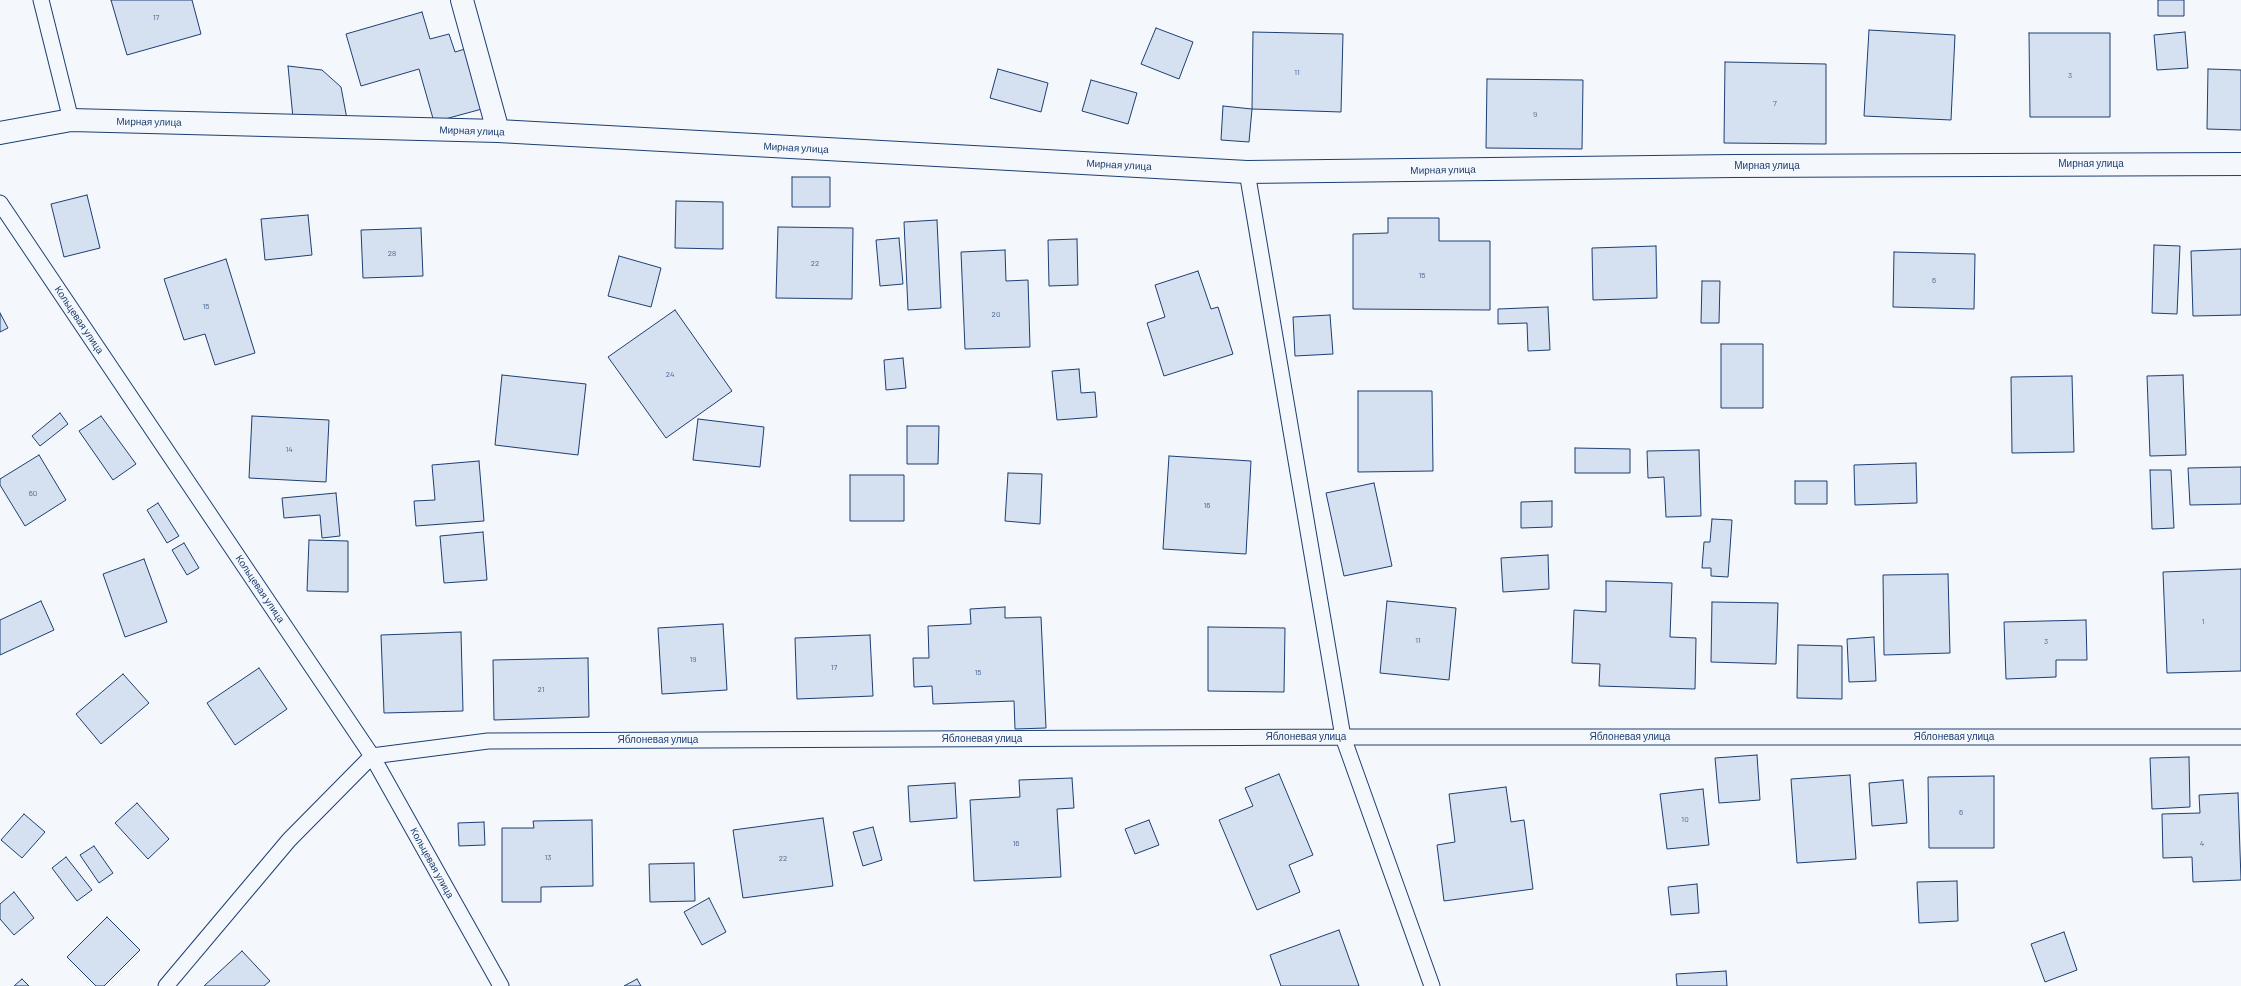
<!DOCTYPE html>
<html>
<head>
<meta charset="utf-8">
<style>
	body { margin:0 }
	canvas { display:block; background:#f4f7fb }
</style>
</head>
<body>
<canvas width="2241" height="986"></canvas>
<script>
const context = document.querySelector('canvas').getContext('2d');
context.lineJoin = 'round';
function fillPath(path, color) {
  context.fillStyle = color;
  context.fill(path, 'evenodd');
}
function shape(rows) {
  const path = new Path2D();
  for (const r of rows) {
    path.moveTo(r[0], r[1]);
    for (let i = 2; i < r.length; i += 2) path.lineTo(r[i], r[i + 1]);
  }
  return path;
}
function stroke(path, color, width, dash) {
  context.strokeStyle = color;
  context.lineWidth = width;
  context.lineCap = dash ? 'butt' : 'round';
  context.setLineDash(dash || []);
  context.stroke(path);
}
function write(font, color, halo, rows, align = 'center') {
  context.font = font + ' Barlow,sans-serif';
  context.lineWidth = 3;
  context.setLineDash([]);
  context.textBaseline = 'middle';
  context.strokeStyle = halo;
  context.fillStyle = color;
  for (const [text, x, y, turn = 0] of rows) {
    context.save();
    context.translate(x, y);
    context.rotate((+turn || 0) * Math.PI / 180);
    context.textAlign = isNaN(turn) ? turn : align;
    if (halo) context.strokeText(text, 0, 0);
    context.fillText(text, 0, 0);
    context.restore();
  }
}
const building = shape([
	[111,0,192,0,201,34,127,55,111,0],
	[2158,0,2184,0,2184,16,2158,16,2158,0],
	[422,12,430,39,449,34,455,52,465,49,482,109,434,122,419,69,361,86,346,34,422,12],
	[1156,28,1193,42,1179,79,1141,64,1156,28],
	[1869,30,1955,35,1951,120,1864,116,1869,30],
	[1253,32,1343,34,1341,112,1252,109,1253,32],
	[2185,32,2188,68,2157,70,2154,35,2185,32],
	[2029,33,2110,33,2110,117,2030,117,2029,33],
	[1725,62,1826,64,1826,144,1724,143,1725,62],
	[288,66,322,70,341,87,347,119,293,118,288,66],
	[998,69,1048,83,1041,112,990,98,998,69],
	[2208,69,2241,70,2241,130,2207,129,2208,69],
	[1487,79,1583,80,1582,149,1486,148,1487,79],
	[1091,80,1137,93,1128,124,1082,111,1091,80],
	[1223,106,1252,109,1249,142,1221,140,1223,106],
	[792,177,830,177,830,207,792,207,792,177],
	[87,195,100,248,64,257,51,204,87,195],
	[676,201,723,202,723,249,675,248,676,201],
	[308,215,312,255,265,260,261,219,308,215],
	[1388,218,1439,218,1439,241,1490,241,1490,310,1353,309,1353,234,1388,233,1388,218],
	[937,220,941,308,908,310,904,222,937,220],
	[778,227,853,228,852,299,776,298,778,227],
	[421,228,423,276,363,278,361,230,421,228],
	[899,238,903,284,880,286,876,240,899,238],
	[1077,239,1078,285,1049,286,1048,240,1077,239],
	[2154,245,2180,246,2177,314,2152,313,2154,245],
	[1656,246,1657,298,1593,300,1592,248,1656,246],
	[2241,249,2241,315,2193,316,2191,251,2241,249],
	[1005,250,1006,281,1028,280,1030,347,965,349,961,252,1005,250],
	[1894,252,1975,254,1974,309,1893,307,1894,252],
	[619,256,661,268,651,307,608,296,619,256],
	[226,259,255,353,215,365,205,334,184,340,164,279,226,259],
	[1198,271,1211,309,1218,307,1233,354,1164,376,1147,323,1165,317,1155,285,1198,271],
	[1702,281,1720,281,1719,323,1701,323,1702,281],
	[1548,307,1550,350,1528,351,1527,323,1498,324,1498,309,1548,307],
	[675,310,732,391,666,438,608,357,675,310],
	[0,313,8,328,0,332,0,313],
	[1330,315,1333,354,1295,356,1293,317,1330,315],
	[1721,344,1763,344,1763,408,1721,408,1721,344],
	[903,358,906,388,886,390,884,360,903,358],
	[1079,369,1081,393,1095,392,1097,417,1057,420,1052,371,1079,369],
	[502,375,586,384,578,455,495,445,502,375],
	[2183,375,2186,455,2150,456,2147,376,2183,375],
	[2072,376,2074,452,2012,453,2011,377,2072,376],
	[1358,391,1432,391,1433,471,1358,472,1358,391],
	[60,413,68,424,40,446,32,436,60,413],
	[101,416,136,464,113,480,79,431,101,416],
	[252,416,329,420,326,482,249,478,252,416],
	[698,419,764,427,760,467,693,460,698,419],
	[907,426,939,426,938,464,907,464,907,426],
	[1575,448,1630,449,1630,473,1575,473,1575,448],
	[1699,450,1701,516,1666,517,1664,477,1648,478,1647,451,1699,450],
	[39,455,66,500,25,526,0,485,0,479,39,455],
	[1169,456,1251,461,1246,554,1163,549,1169,456],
	[479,461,484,521,416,526,414,501,435,500,432,465,479,461],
	[1916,463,1917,503,1855,505,1854,465,1916,463],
	[2241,467,2241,504,2190,505,2188,468,2241,467],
	[2150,470,2171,470,2174,528,2152,529,2150,470],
	[1008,473,1042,474,1040,524,1005,521,1008,473],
	[850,475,904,475,904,521,850,521,850,475],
	[1795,481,1827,481,1827,504,1795,504,1795,481],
	[1374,483,1392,566,1344,576,1326,493,1374,483],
	[336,493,340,536,322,538,320,515,284,518,282,498,336,493],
	[1552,501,1552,527,1521,528,1521,502,1552,501],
	[158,503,179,536,167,543,147,510,158,503],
	[1712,519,1732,520,1728,577,1711,576,1711,568,1702,568,1704,542,1710,542,1712,519],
	[483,532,487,580,444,583,440,536,483,532],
	[309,540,348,541,348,592,307,591,309,540],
	[184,543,199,568,187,575,172,550,184,543],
	[1548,555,1549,589,1503,592,1501,558,1548,555],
	[144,559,167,622,125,637,103,574,144,559],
	[2241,569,2241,671,2167,673,2163,572,2241,569],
	[1948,574,1950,653,1884,655,1883,575,1948,574],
	[1606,581,1672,583,1670,637,1696,638,1695,689,1599,686,1600,664,1572,663,1574,610,1606,612,1606,581],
	[41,601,54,630,0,655,0,620,41,601],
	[1387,601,1456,608,1449,680,1380,673,1387,601],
	[1712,602,1778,603,1776,664,1711,662,1712,602],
	[1005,607,1005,618,1041,617,1046,728,1015,729,1014,701,933,704,932,686,914,687,913,658,929,658,928,626,971,624,970,609,1005,607],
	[2086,620,2087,660,2056,660,2056,677,2006,679,2004,622,2086,620],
	[723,624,727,690,662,694,658,628,723,624],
	[1208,627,1285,628,1284,692,1208,691,1208,627],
	[461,632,463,711,384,713,381,635,461,632],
	[870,635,873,696,797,699,795,638,870,635],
	[1874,637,1876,681,1849,682,1847,639,1874,637],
	[1798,645,1842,646,1842,699,1797,698,1798,645],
	[588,658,589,717,494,720,493,660,588,658],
	[259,668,287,709,235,745,207,703,259,668],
	[123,674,149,703,101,744,76,714,123,674],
	[1757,755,1760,800,1719,803,1715,758,1757,755],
	[2189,757,2190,807,2152,809,2150,758,2189,757],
	[1279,774,1313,855,1289,865,1300,892,1257,910,1219,820,1253,806,1245,788,1279,774],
	[1850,775,1856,859,1797,863,1791,779,1850,775],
	[1994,776,1994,848,1929,848,1928,777,1994,776],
	[1072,778,1074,808,1057,809,1061,877,974,881,970,800,1020,797,1019,780,1072,778],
	[1903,780,1907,823,1872,826,1869,783,1903,780],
	[955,783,957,818,910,822,908,786,955,783],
	[1506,787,1511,822,1524,820,1533,889,1444,901,1437,845,1455,842,1449,794,1506,787],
	[1703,789,1709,845,1667,849,1660,794,1703,789],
	[2238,793,2241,880,2193,882,2192,857,2163,858,2162,814,2200,813,2199,795,2238,793],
	[137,803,169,839,148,859,115,823,137,803],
	[24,814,45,832,22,858,1,840,24,814],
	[823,818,833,886,743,898,733,830,823,818],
	[592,820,593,886,541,887,541,902,502,902,502,828,534,828,533,821,592,820],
	[1149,820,1159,845,1135,854,1125,829,1149,820],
	[484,822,485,845,459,846,458,823,484,822],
	[873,827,882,860,863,866,853,832,873,827],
	[94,846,113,873,99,883,80,855,94,846],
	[66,857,92,890,77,901,52,868,66,857],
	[694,863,695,901,650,902,649,864,694,863],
	[1957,881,1958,921,1919,923,1917,882,1957,881],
	[1697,884,1699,913,1671,915,1668,887,1697,884],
	[14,892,34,918,14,935,0,919,0,904,14,892],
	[709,898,726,932,702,945,684,912,709,898],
	[107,917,140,950,104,986,96,986,67,957,107,917],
	[1339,930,1359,986,1281,986,1270,955,1339,930],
	[2064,932,2077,970,2045,982,2031,944,2064,932],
	[242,951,270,981,264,986,204,986,242,951],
	[1726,971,1727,986,1677,986,1676,974,1726,971],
	[22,979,29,986,14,986,22,979],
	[637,979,641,986,624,986,637,979]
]);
fillPath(building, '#d5e0f0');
stroke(building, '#1d3f73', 1);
const service = shape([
	[41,0,71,120],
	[1247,172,1343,737,1432,986],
	[0,203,372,756,501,986],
	[166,986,289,840,372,756,488,741,1343,737,2241,737]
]);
const minor = shape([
	[462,0,498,131],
	[0,133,71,120,498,131,1247,172,1734,166,2241,164]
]);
stroke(service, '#1d3f73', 17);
stroke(minor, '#1d3f73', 24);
stroke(service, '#f4f7fb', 15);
stroke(minor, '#f4f7fb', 22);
write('8px', '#4b6792', null, [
	["17",156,17],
	["11",1297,72],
	["3",2070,75],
	["7",1775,103],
	["9",1535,114],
	["28",392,253],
	["22",815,263],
	["15",1422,275],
	["6",1934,280],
	["15",206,306],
	["20",996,314],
	["24",670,374],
	["14",289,449],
	["60",33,493],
	["16",1207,505],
	["1",2203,621],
	["11",1418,640],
	["3",2046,641],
	["19",693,659],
	["17",834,667],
	["15",978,672],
	["21",541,689],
	["6",1961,812],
	["10",1685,819],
	["16",1016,843],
	["4",2202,843],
	["13",548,857],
	["22",783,858]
]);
write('10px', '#1d3f73', '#f4f7fb', [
	["Мирная улица",149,122,1],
	["Мирная улица",472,131,2],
	["Мирная улица",796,148,3],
	["Мирная улица",2091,164],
	["Мирная улица",1119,165,3],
	["Мирная улица",1767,166],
	["Мирная улица",1443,170,-1],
	["Кольцевая улица",79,320,56],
	["Кольцевая улица",260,589,56],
	["Яблоневая улица",1306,737],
	["Яблоневая улица",1630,737],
	["Яблоневая улица",1954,737],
	["Яблоневая улица",982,739],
	["Яблоневая улица",658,740],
	["Кольцевая улица",432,863,61]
]);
</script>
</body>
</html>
